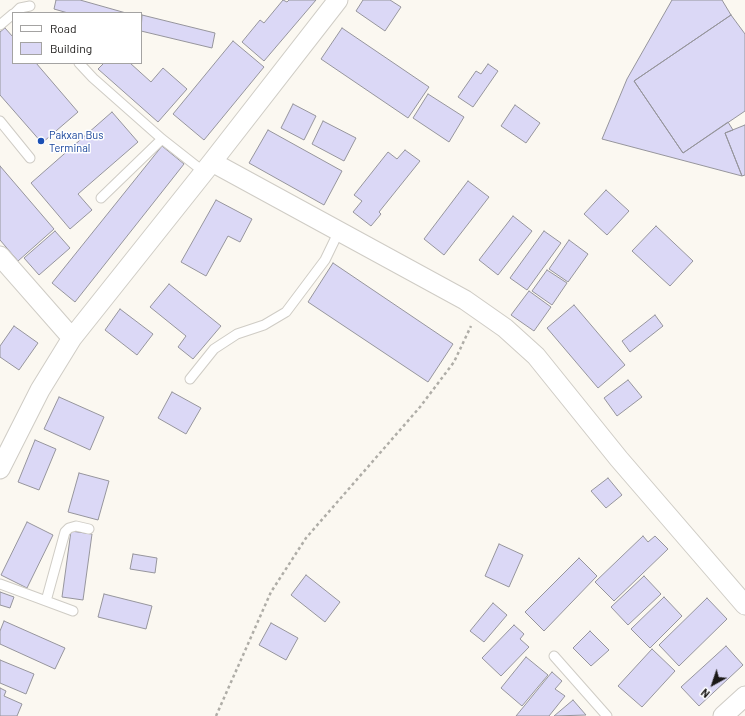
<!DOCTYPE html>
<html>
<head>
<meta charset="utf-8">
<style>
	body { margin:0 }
	#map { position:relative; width:745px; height:716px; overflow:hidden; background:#fbf8f1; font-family:Barlow,sans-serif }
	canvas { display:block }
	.legend { position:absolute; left:12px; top:12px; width:130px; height:52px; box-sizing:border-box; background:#fff; border:1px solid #a4a3a2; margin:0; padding:5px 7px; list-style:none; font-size:12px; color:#1b1917 }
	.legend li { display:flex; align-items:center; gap:8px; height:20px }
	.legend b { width:20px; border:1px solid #a4a3a2 }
	.north { position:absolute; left:693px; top:664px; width:40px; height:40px; -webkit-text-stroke:3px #fff; paint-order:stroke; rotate:220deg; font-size:11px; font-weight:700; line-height:16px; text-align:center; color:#1b1917 }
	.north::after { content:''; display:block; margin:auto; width:14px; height:18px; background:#1b1917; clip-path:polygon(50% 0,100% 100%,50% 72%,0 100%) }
</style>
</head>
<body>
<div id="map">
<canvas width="745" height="716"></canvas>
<ul class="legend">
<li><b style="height:5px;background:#fff"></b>Road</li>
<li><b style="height:11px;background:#dbd8f6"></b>Building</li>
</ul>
<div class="north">N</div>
</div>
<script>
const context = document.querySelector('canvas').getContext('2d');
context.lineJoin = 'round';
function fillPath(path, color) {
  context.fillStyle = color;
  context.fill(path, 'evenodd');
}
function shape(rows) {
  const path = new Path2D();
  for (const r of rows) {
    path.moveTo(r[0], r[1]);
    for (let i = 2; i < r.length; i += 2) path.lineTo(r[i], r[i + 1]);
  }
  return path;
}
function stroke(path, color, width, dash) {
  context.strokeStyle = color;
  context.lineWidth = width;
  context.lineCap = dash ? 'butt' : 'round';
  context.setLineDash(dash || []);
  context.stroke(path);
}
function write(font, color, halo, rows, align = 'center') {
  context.font = font + ' Barlow,sans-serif';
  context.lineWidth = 3;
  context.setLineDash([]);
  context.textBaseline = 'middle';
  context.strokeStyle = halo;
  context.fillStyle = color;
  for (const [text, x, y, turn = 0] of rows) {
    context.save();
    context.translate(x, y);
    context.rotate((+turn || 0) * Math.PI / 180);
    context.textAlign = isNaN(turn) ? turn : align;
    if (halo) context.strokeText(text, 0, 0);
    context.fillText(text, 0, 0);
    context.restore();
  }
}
const building = shape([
	[56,0,80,0,126,13,68,13,54,9,56,0],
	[283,0,287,2,289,0,316,0,264,61,242,42,260,20,264,23,283,0],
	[363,0,390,0,401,7,385,31,356,11,363,0],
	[672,0,722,0,731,15,634,81,683,153,728,122,733,130,725,133,742,176,602,139,627,79,672,0],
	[142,15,215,33,212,48,141,31,142,15],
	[731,15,745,34,745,111,683,153,634,81,731,15],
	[5,28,13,37,13,63,36,63,78,112,42,143,0,95,0,32,5,28],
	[342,28,429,87,408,118,321,59,342,28],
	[233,41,264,67,204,140,173,114,233,41],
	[104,63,130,63,151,82,163,68,187,89,158,122,98,69,104,63],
	[488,64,498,71,473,107,458,97,476,71,481,74,488,64],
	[428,94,464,117,449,142,413,118,428,94],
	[293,104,316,116,304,140,281,128,293,104],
	[515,105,540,123,526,143,501,126,515,105],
	[112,112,138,142,78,194,92,210,70,229,31,183,112,112],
	[323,121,356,138,344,161,312,144,323,121],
	[745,125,745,175,742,176,725,133,745,125],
	[268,130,342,171,324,205,249,163,268,130],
	[162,146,184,164,75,302,52,283,162,146],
	[405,150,420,161,379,212,381,214,371,226,353,212,362,201,354,195,388,152,397,159,405,150],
	[0,166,54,229,18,261,0,240,0,166],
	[468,181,489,197,444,255,424,239,468,181],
	[606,190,629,211,607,235,584,214,606,190],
	[216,200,252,219,240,242,228,236,206,276,181,262,216,200],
	[513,216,532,231,498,275,479,260,513,216],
	[656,226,693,261,670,286,632,251,656,226],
	[55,231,70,248,39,275,24,258,55,231],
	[544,231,561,243,527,290,510,278,544,231],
	[569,240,588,254,568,282,549,269,569,240],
	[333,263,453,344,428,382,308,302,333,263],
	[547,270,567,283,552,305,532,291,547,270],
	[169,284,221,326,193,359,178,347,186,336,150,307,169,284],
	[529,291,551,307,534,331,511,315,529,291],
	[574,305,625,365,598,388,547,328,574,305],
	[120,309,153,334,137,355,105,330,120,309],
	[655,315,663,326,630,352,622,341,655,315],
	[14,326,38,343,19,370,0,357,0,346,14,326],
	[628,380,642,397,617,416,604,398,628,380],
	[172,392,201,408,186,434,158,418,172,392],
	[59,397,104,417,90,450,44,429,59,397],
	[35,440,56,449,39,490,18,482,35,440],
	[79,473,109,481,98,520,68,512,79,473],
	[608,478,622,495,606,508,591,491,608,478],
	[27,522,53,535,27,588,1,575,27,522],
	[71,531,92,534,83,600,62,597,71,531],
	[643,536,648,542,655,536,668,549,614,601,595,582,643,536],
	[499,544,523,555,509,587,485,576,499,544],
	[133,554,157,558,155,573,130,569,133,554],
	[579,558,597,576,544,631,525,612,579,558],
	[306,575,340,602,325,622,291,595,306,575],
	[644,576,661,594,628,625,611,607,644,576],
	[0,592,14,597,10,608,0,605,0,592],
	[104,594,152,606,146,629,98,617,104,594],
	[664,597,682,616,650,648,631,629,664,597],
	[707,598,727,619,679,666,659,645,707,598],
	[493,603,507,615,484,642,470,631,493,603],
	[4,621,65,648,55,669,0,644,0,631,4,621],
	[271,623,298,638,286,660,259,645,271,623],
	[514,625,524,634,520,639,529,647,501,676,482,658,514,625],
	[590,631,609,650,591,666,573,648,590,631],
	[726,646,743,665,699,706,681,687,726,646],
	[652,649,675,671,642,707,618,686,652,649],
	[526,657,548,675,522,706,501,688,526,657],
	[0,660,34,674,26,694,0,683,0,660],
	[552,672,562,681,555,689,565,696,549,716,516,716,552,672],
	[0,688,6,691,4,696,22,704,17,716,0,716,0,688],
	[573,700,586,715,554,716,573,700]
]);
fillPath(building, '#dbd8f6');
stroke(building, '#96959c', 1);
const service = shape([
	[15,13,20,8,30,6],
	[0,25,13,14],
	[79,63,93,78,162,139,204,172],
	[0,121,30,158],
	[101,198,162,139],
	[190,379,214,349,237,334,264,325,286,312,325,260,339,231],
	[0,584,73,611],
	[46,601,65,532,69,528,76,526,89,529],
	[554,656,607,716]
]);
const minor = shape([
	[212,162,465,300,505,328,536,356,619,459,745,605],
	[0,256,72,338],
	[0,469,40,390,72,338,212,162,338,0],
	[723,716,745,696]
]);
stroke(service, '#cfccc5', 11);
stroke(minor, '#cfccc5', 21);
stroke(shape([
	[216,716,271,592,306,538,420,407,454,362,471,326]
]), '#afada7', 2.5, [3, 3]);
stroke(service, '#fff', 9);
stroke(minor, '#fff', 19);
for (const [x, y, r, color] of [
	[41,141,4,"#1a4fb4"]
]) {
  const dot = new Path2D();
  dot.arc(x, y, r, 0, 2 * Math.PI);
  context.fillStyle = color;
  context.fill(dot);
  stroke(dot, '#fff', 1.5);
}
write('11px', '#164399', '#fff', [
	["Pakxan Bus",49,135],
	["Terminal",49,148]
], 'left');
</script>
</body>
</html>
